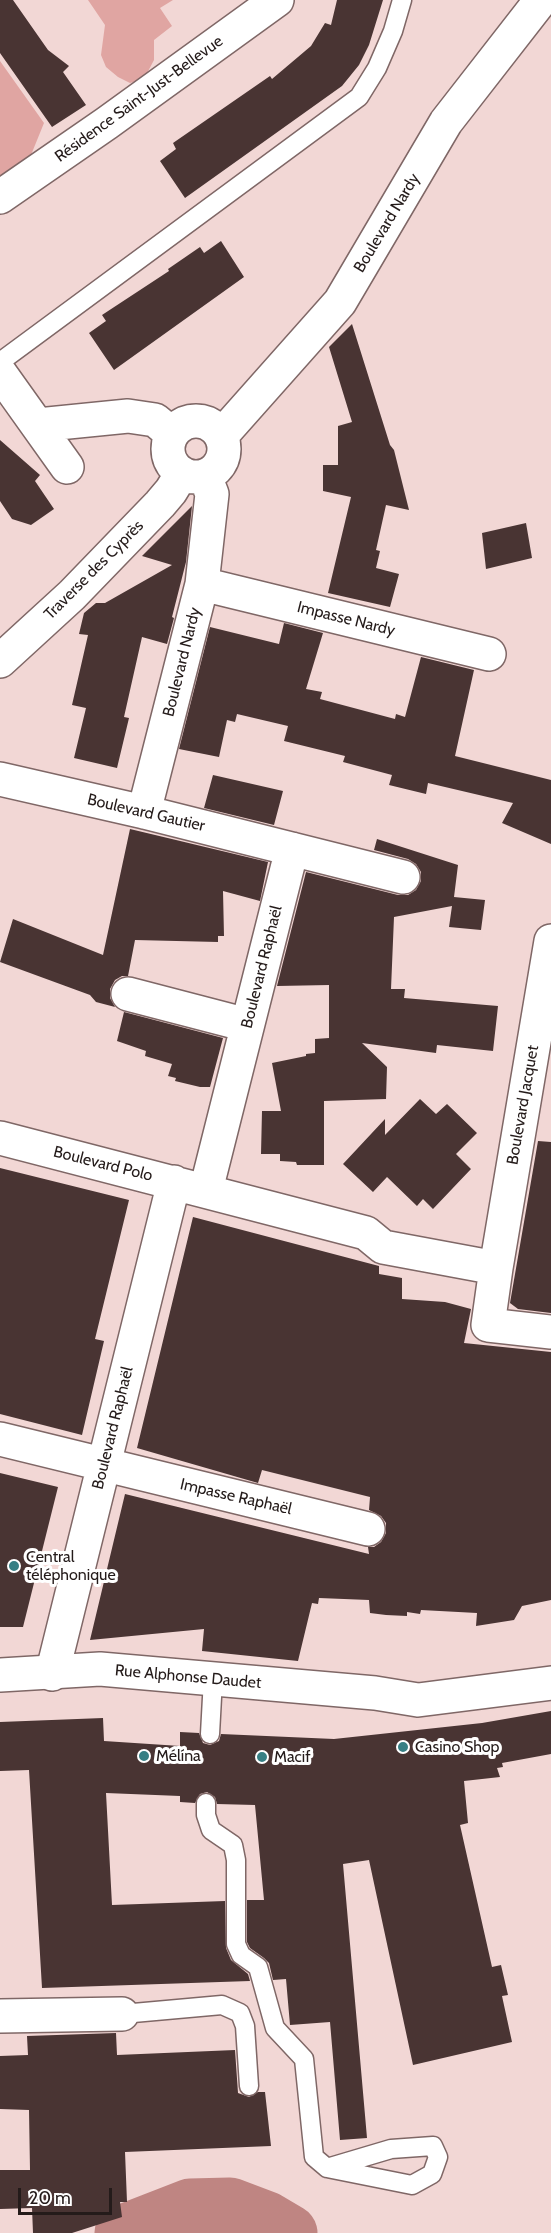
<!DOCTYPE html>
<html>
<head>
<meta charset="utf-8">
<style>
	body { margin:0 }
	#map { position:relative; width:551px; height:2233px; overflow:hidden; background:#f2d7d5; font-family:Cabin,sans-serif }
	canvas { display:block }
	.scale { position:absolute; left:18px; top:2188px; width:94px; height:27px; box-sizing:border-box; border:3px solid #241b1a; border-top:0; padding-left:8px; font-size:18px; line-height:21px; white-space:nowrap; color:#241b1a; -webkit-text-stroke:4px #fff; paint-order:stroke }
</style>
</head>
<body>
<div id="map">
<canvas width="551" height="2233"></canvas>
<div class="scale">20 m</div>
</div>
<script>
const context = document.querySelector('canvas').getContext('2d');
context.lineJoin = 'round';
function fillPath(path, color) {
  context.fillStyle = color;
  context.fill(path, 'evenodd');
}
function shape(rows) {
  const path = new Path2D();
  for (const r of rows) {
    if (r.length === 3) {
      path.moveTo(r[0] + r[2], r[1]);
      path.arc(r[0], r[1], r[2], 0, 2 * Math.PI);
      continue;
    }
    path.moveTo(r[0], r[1]);
    for (let i = 2; i < r.length; i += 2) path.lineTo(r[i], r[i + 1]);
  }
  return path;
}
function stroke(path, color, width, dash) {
  context.strokeStyle = color;
  context.lineWidth = width;
  context.lineCap = dash ? 'butt' : 'round';
  context.setLineDash(dash || []);
  context.stroke(path);
}
function write(font, color, halo, rows, align = 'center') {
  context.font = font + ' Cabin,sans-serif';
  context.lineWidth = 6;
  context.setLineDash([]);
  context.textBaseline = 'middle';
  context.strokeStyle = halo;
  context.fillStyle = color;
  for (const [text, x, y, turn = 0] of rows) {
    context.save();
    context.translate(x, y);
    context.rotate((+turn || 0) * Math.PI / 180);
    context.textAlign = isNaN(turn) ? turn : align;
    if (halo) context.strokeText(text, 0, 0);
    context.fillText(text, 0, 0);
    context.restore();
  }
}
fillPath(shape([
	[88,0,173,0,160,8,172,26,154,40,154,60,144,79,130,83,118,77,106,67,101,55,105,25],
	[0,61,44,123,31,155,0,176]
]), '#e0a5a2');
stroke(shape([
	[123,2233,190,2207,230,2206,267,2220,289,2233]
]), '#bf8582', 57);
fillPath(shape([
	[0,0,13,0,48,50,69,66,63,72,86,105,52,127,0,53],
	[337,0,383,0,369,45,359,65,342,86,185,198,160,161,176,149,173,143,270,76,272,79,311,46,325,23,331,25],
	[221,241,244,277,114,370,89,333,106,321,102,315,169,271,168,269,200,247,204,253],
	[352,324,390,445,394,450,409,510,386,505,376,550,380,551,376,568,399,574,390,607,328,593,351,497,323,491,323,465,338,465,338,426,352,422,329,347],
	[0,440,40,475,35,481,54,509,31,525,12,519,0,501],
	[192,506,186,562,172,617,174,618,167,644,142,637,124,717,129,718,117,768,74,758,86,708,72,705,88,635,79,634,84,613,96,603,105,603,172,565,142,556],
	[526,523,532,558,486,569,482,533],
	[284,623,323,633,306,689,322,692,320,699,395,719,396,714,405,717,421,657,474,670,455,756,551,780,551,844,502,823,513,803,428,783,426,794,389,785,392,775,343,762,345,756,284,741,288,726,237,714,235,722,227,720,219,757,179,749,210,627,279,644],
	[213,775,283,791,274,825,204,808],
	[130,829,268,862,260,901,223,891,224,936,218,936,218,942,135,940,128,976,122,976,115,980,110,989,110,998,115,1007,96,1002,90,995,0,962,13,919,103,955],
	[377,839,458,865,454,897,485,900,481,930,449,927,452,906,394,917,391,989,405,989,404,998,498,1006,493,1051,437,1045,436,1053,362,1043,387,1067,386,1099,324,1101,324,1165,297,1165,296,1162,280,1161,280,1154,261,1154,262,1111,281,1111,272,1063,306,1056,306,1054,315,1053,315,1039,329,1038,329,985,277,986,306,872,398,895,408,895,416,890,421,881,421,872,416,864,408,859,374,850],
	[124,1012,223,1038,210,1087,200,1087,175,1081,176,1078,168,1076,172,1064,145,1056,146,1051,117,1041],
	[420,1099,436,1114,447,1104,477,1133,456,1154,471,1169,433,1209,423,1199,417,1206,387,1177,373,1192,343,1164,385,1119,385,1135],
	[538,1141,551,1142,551,1313,518,1309,510,1303],
	[0,1168,129,1200,95,1339,104,1341,82,1435,0,1414],
	[193,1217,379,1266,379,1274,402,1278,402,1299,445,1302,471,1309,464,1343,551,1352,551,1600,522,1606,514,1620,476,1626,477,1613,421,1610,420,1614,407,1612,407,1616,386,1615,370,1613,369,1600,319,1598,318,1604,312,1603,298,1661,202,1651,204,1629,90,1640,125,1494,369,1554,368,1547,374,1547,381,1542,386,1533,386,1523,381,1516,369,1510,370,1497,262,1470,258,1483,137,1448],
	[0,1473,58,1487,23,1627,0,1627],
	[551,1711,551,1754,502,1763,503,1767,497,1768,500,1777,464,1781,468,1823,460,1825,492,1967,501,1965,508,1995,502,1996,512,2042,413,2065,369,1860,343,1864,367,2138,340,2140,330,2022,290,2025,286,1979,273,1980,269,1963,264,1958,250,1948,247,1942,247,1900,264,1900,255,1805,217,1804,215,1797,207,1792,200,1794,195,1803,180,1802,180,1796,106,1793,112,1905,225,1901,226,1948,231,1960,248,1974,250,1981,42,1988,29,1770,0,1771,0,1722,103,1718,104,1741,180,1746,180,1732,199,1733,203,1743,210,1745,219,1741,221,1734,334,1739,482,1723],
	[116,2033,117,2055,235,2050,238,2093,249,2097,258,2092,265,2092,271,2146,125,2152,127,2202,120,2202,122,2217,72,2233,33,2233,32,2208,0,2209,0,2170,30,2170,29,2110,0,2109,0,2056,28,2055,27,2036]
]), '#493433');
const lane = shape([
	[0,362,359,97,377,68,393,31,402,0],
	[210,1734,213,1679],
	[206,1803,206,1815,211,1830,233,1845,236,1860,236,1944,241,1955,258,1967,275,2028,304,2059,314,2157,327,2168,412,2185,432,2174,438,2157,433,2146,391,2149,327,2168],
	[122,2014,222,2005,240,2013,245,2026,249,2086]
]);
const street = shape([
	[0,197,107,123,277,0],
	[0,373,67,467],
	[196,449,28],
	[38,425,128,416,155,420,172,434],
	[221,436,340,302,446,122,541,0],
	[202,584,489,654],
	[0,661,72,595,160,504,171,491,182,473],
	[0,779,144,812,403,877],
	[144,812,202,584,212,494,205,476],
	[128,994,247,1025],
	[0,1138,366,1233,383,1247,496,1268,488,1325,551,1332],
	[206,1190,292,849],
	[496,1268,551,941],
	[0,1439,368,1529],
	[52,1674,174,1182],
	[0,2016,122,2014]
]);
const secondary = shape([
	[0,1675,100,1669,375,1693,418,1700,551,1683]
]);
stroke(lane, '#7f6766', 21);
stroke(street, '#7f6766', 36);
stroke(secondary, '#7f6766', 36);
stroke(lane, '#fff', 18);
stroke(street, '#fff', 33);
stroke(secondary, '#fff', 33);
for (const [x, y, r, color] of [
	[14,1566,6,"#367f84"],
	[403,1747,6,"#367f84"],
	[144,1756,6,"#367f84"],
	[262,1757,6,"#367f84"]
]) {
  const dot = new Path2D();
  dot.arc(x, y, r, 0, 2 * Math.PI);
  context.fillStyle = color;
  context.fill(dot);
  stroke(dot, '#fff', 2);
}
write('16px', '#241b1a', '#fff', [
	["Résidence Saint-Just-Bellevue",139,99,-36],
	["Boulevard Nardy",387,223,-59],
	["Traverse des Cyprès",94,570,-45],
	["Impasse Nardy",346,619,14],
	["Boulevard Nardy",182,662,-76],
	["Boulevard Gautier",146,813,13],
	["Boulevard Raphaël",262,967,-76],
	["Boulevard Jacquet",523,1105,-80],
	["Boulevard Polo",103,1164,14],
	["Boulevard Raphaël",113,1428,-76],
	["Impasse Raphaël",236,1497,13],
	["Rue Alphonse Daudet",188,1677,5]
]);
write('16px', '#241b1a', '#fff', [
	["Central",26,1557],
	["téléphonique",26,1575],
	["Casino Shop",415,1747],
	["Mélína",156,1756],
	["Macif",274,1757]
], 'left');
</script>
</body>
</html>
